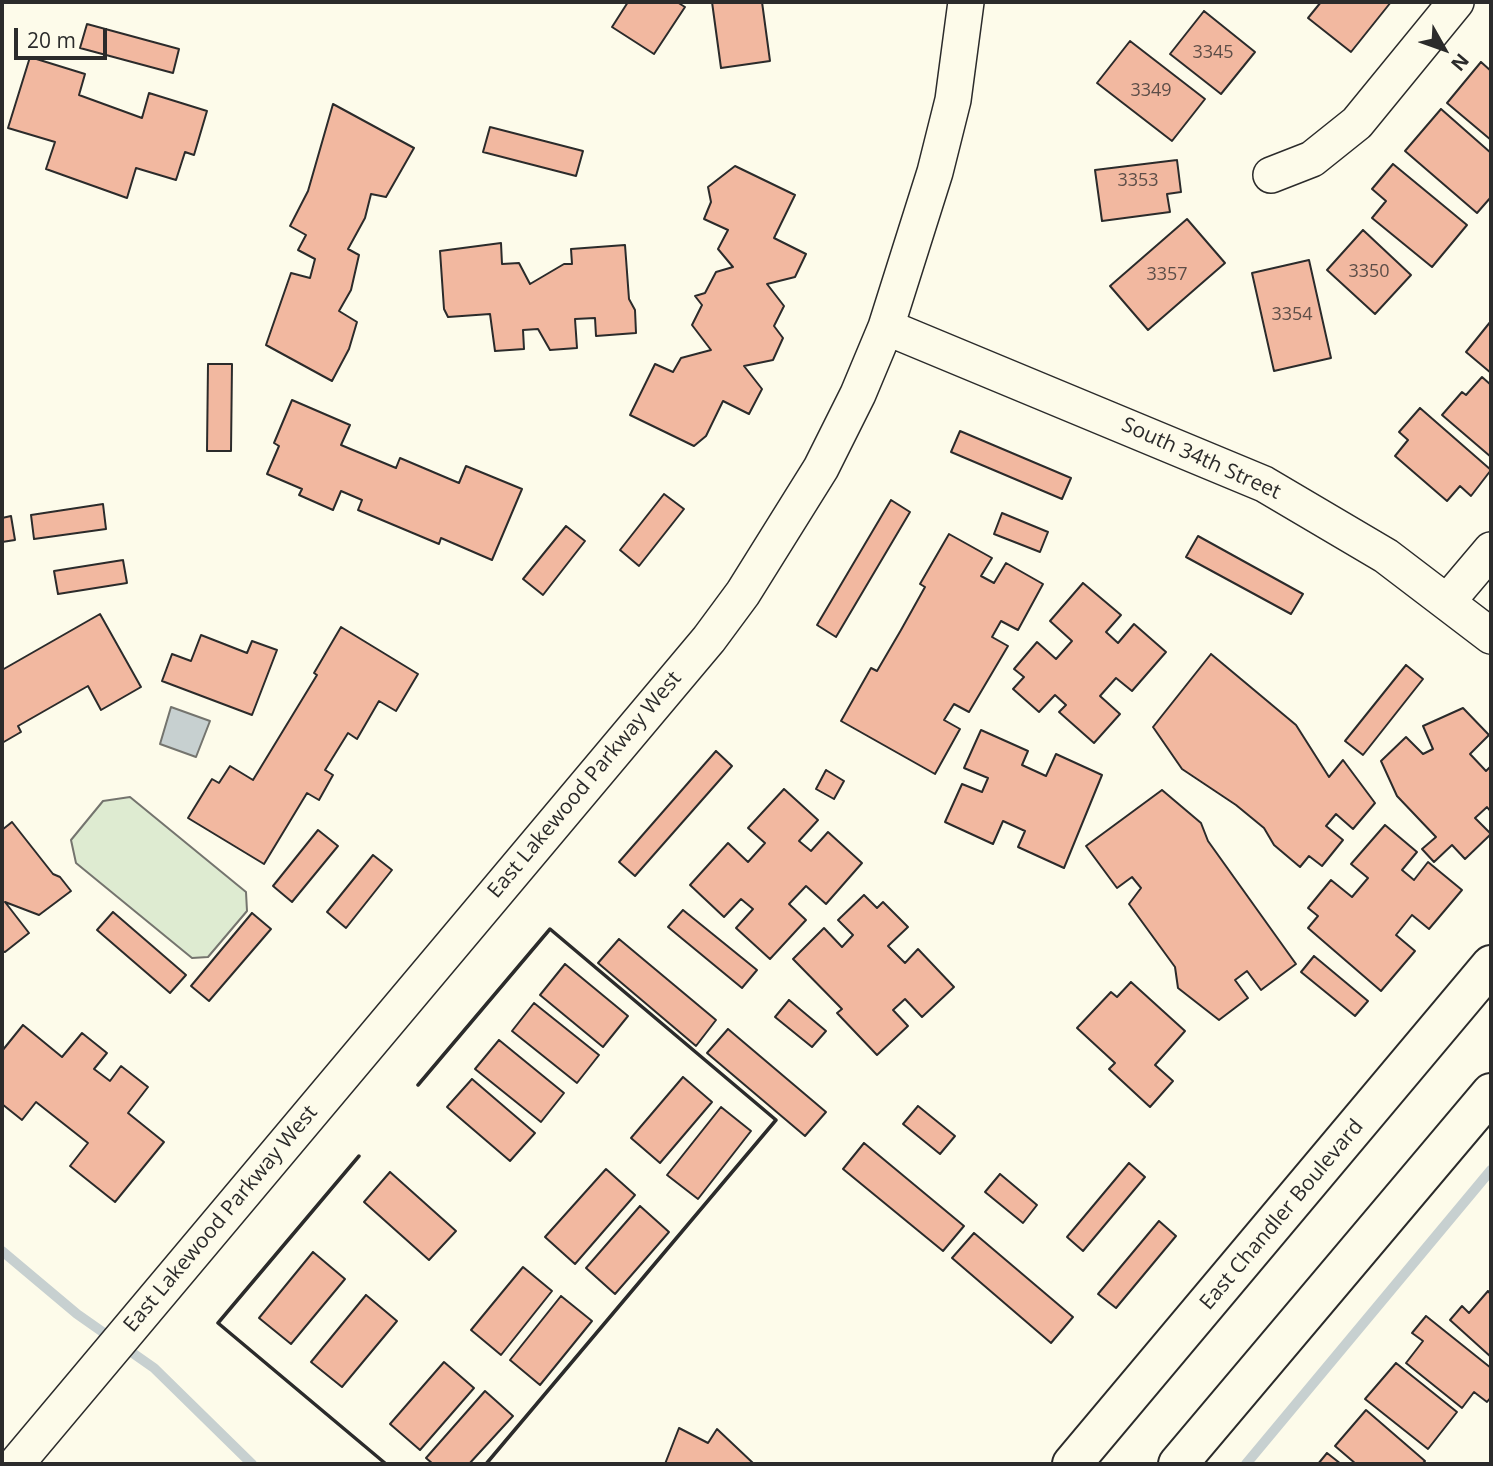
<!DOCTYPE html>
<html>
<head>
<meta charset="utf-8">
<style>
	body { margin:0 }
	#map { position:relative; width:1493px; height:1466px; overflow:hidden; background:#fdfbea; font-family:"Open Sans",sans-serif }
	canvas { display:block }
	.frame { position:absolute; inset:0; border:4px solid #2b2b2b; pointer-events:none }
	.north { position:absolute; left:1409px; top:14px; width:70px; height:70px; -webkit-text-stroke:5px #fdfbea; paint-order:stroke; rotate:130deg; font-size:19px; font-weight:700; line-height:28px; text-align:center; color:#2b2b2b }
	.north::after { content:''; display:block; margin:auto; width:24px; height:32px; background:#2b2b2b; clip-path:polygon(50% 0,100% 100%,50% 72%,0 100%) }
	.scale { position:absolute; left:14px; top:28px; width:93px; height:32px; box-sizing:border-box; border:4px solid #2b2b2b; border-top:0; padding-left:9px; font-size:21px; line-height:24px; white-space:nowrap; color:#2b2b2b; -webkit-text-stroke:5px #fdfbea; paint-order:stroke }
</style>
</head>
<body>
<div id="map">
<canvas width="1493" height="1466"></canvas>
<div class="frame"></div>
<div class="north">N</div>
<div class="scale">20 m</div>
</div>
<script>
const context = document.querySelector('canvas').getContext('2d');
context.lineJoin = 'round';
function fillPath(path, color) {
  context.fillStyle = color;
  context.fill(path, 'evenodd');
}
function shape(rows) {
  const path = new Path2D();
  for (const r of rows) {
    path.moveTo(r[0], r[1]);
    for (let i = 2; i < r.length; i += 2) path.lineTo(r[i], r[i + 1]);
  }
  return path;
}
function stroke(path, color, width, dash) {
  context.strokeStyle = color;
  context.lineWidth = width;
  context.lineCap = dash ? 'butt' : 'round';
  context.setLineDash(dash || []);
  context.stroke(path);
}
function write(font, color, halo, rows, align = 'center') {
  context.font = font + ' "Open Sans",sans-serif';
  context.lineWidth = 5;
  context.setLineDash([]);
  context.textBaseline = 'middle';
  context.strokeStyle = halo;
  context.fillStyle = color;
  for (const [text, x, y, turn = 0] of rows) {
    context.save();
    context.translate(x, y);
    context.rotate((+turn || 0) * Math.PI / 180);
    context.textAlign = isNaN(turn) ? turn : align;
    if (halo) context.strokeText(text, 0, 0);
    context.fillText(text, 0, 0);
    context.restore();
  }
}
const green = shape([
	[130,797,246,892,247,911,208,957,192,958,76,863,71,840,103,801,130,797]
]);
fillPath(green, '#deebd1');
stroke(green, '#74746e', 2);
const water = shape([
	[171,707,210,721,196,757,160,744,171,707]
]);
fillPath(water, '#c7d0d0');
stroke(water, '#74746e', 2);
stroke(shape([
	[2,1251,77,1314,154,1368,252,1464],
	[1246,1464,1491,1170]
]), '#c7d0d0', 10);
const building = shape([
	[628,2,677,2,685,7,654,54,612,27,628,2],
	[712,2,762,2,770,61,721,68,712,2],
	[1321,2,1391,2,1351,52,1308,18,1321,2],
	[1204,11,1255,52,1221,94,1170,54,1204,11],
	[87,24,179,49,173,73,80,48,87,24],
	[1130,41,1205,99,1172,141,1097,83,1130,41],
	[30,57,85,74,79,95,142,118,149,93,207,111,194,155,185,152,176,180,136,168,127,198,46,169,55,142,8,128,30,57],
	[1481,62,1491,71,1491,140,1447,103,1481,62],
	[333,104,414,148,386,197,371,194,365,218,348,249,359,255,351,290,339,311,357,322,349,349,332,381,266,345,291,273,310,278,315,259,298,250,306,235,290,226,308,191,333,104],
	[1441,109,1491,153,1491,197,1477,213,1405,151,1441,109],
	[490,127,583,151,576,176,483,152,490,127],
	[1177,160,1181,192,1167,194,1170,212,1102,221,1095,170,1177,160],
	[1393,164,1467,225,1432,267,1372,218,1386,201,1372,189,1393,164],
	[735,166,795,195,774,238,806,254,795,277,767,284,784,306,774,326,783,338,773,360,744,366,762,389,749,414,723,401,706,436,694,446,630,415,655,364,673,372,681,358,711,350,692,325,702,305,695,296,705,293,716,272,733,267,718,249,728,230,704,219,711,202,708,187,735,166],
	[1187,219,1225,263,1148,330,1110,286,1187,219],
	[1363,230,1411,275,1375,314,1327,270,1363,230],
	[501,243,502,264,519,263,530,284,564,264,572,264,571,249,625,245,629,299,635,310,636,333,596,336,595,318,575,319,577,348,550,350,538,329,523,330,524,349,495,351,490,314,448,317,444,309,440,251,501,243],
	[1309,260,1331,358,1274,371,1252,273,1309,260],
	[1491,321,1491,373,1466,352,1491,321],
	[208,364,232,364,231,451,207,451,208,364],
	[1482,377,1491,385,1491,457,1442,415,1462,392,1466,395,1482,377],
	[292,400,350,425,341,445,396,468,400,458,459,483,466,466,522,489,492,560,441,538,439,544,358,510,362,500,341,491,333,510,299,495,302,489,267,474,279,446,274,443,292,400],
	[1420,408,1491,470,1471,496,1460,486,1447,501,1395,456,1408,440,1399,432,1420,408],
	[960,431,1071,478,1062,499,951,452,960,431],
	[664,494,684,509,639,566,620,550,664,494],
	[891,500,910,512,836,637,817,625,891,500],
	[103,504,106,529,34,539,31,515,103,504],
	[1002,513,1048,532,1040,552,994,534,1002,513],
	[11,516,15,540,2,542,2,518,11,516],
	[566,526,585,541,543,595,523,579,566,526],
	[949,534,992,558,981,576,994,583,1006,563,1043,584,1018,630,1001,621,992,637,1008,646,969,712,954,704,944,720,960,729,935,774,841,721,871,668,877,671,901,630,925,587,920,584,949,534],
	[1198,536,1303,594,1291,614,1186,557,1198,536],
	[123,560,127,583,58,594,54,571,123,560],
	[1083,583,1121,615,1106,632,1118,643,1134,624,1166,652,1132,691,1116,678,1100,696,1120,714,1094,743,1059,712,1066,705,1055,695,1039,712,1013,689,1024,677,1014,669,1037,642,1056,659,1072,641,1050,621,1083,583],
	[100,614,141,687,101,710,88,686,18,726,21,732,2,743,2,670,100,614],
	[341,627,418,674,396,711,379,701,357,739,348,733,325,770,333,775,319,800,307,793,264,864,188,818,212,779,219,783,230,766,253,780,317,675,314,673,341,627],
	[201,635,247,653,252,641,277,650,252,715,162,681,172,654,191,661,201,635],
	[1211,654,1296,725,1329,777,1343,760,1375,803,1353,829,1336,814,1326,826,1343,840,1322,866,1309,856,1300,867,1274,845,1264,828,1236,805,1182,769,1153,727,1211,654],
	[1406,665,1423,679,1363,755,1345,741,1406,665],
	[1463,708,1489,735,1470,754,1486,771,1491,766,1491,812,1487,807,1475,818,1491,834,1465,859,1452,845,1434,862,1422,849,1436,837,1397,796,1381,761,1406,737,1423,754,1433,749,1423,726,1463,708],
	[981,730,1028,751,1022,765,1046,776,1056,754,1102,775,1064,868,1018,847,1025,831,1003,821,993,844,945,822,962,784,982,792,988,778,964,768,981,730],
	[716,751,732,766,635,876,619,862,716,751],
	[826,770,844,781,834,799,816,789,826,770],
	[784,789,818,820,799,841,811,851,828,832,862,863,826,904,806,886,789,904,806,920,770,959,736,928,753,909,741,899,724,917,690,885,728,843,748,862,765,843,748,828,784,789],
	[1162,790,1201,823,1208,841,1296,964,1261,990,1247,971,1235,980,1248,998,1219,1020,1178,988,1175,967,1129,904,1141,888,1132,877,1117,888,1086,846,1162,790],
	[12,822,53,874,60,877,71,891,39,915,5,902,29,933,5,952,2,951,2,830,12,822],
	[1385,825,1417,852,1402,870,1414,880,1428,862,1462,890,1429,929,1412,915,1396,935,1415,951,1381,991,1308,928,1318,916,1308,908,1331,880,1352,897,1368,878,1351,864,1385,825],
	[318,830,338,846,292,902,273,886,318,830],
	[373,855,392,870,346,928,327,912,373,855],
	[864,895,877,908,883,902,908,927,888,946,905,963,918,949,954,987,922,1017,905,999,893,1010,908,1026,877,1055,837,1013,842,1009,793,959,824,928,842,947,853,935,838,920,864,895],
	[683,910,757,970,742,988,668,927,683,910],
	[113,912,186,975,170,993,97,930,113,912],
	[252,913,271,929,209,1001,191,986,252,913],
	[619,939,716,1020,696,1046,598,963,619,939],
	[1314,956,1368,1001,1355,1016,1301,972,1314,956],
	[565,964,628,1016,603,1047,540,995,565,964],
	[1131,982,1185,1031,1155,1065,1173,1081,1150,1107,1109,1069,1115,1063,1077,1028,1111,992,1117,997,1131,982],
	[789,1000,826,1031,812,1047,775,1017,789,1000],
	[534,1003,599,1055,577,1083,512,1031,534,1003],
	[23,1025,62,1057,82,1033,107,1053,94,1069,110,1081,121,1066,148,1087,128,1113,164,1142,115,1202,70,1166,88,1143,36,1102,22,1120,2,1104,2,1051,23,1025],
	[728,1029,826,1112,805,1136,707,1053,728,1029],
	[499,1040,564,1093,541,1122,475,1069,499,1040],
	[683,1077,712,1102,660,1163,631,1138,683,1077],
	[472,1079,535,1133,510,1161,447,1107,472,1079],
	[918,1106,955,1136,940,1154,903,1124,918,1106],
	[721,1107,751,1131,698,1199,667,1175,721,1107],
	[864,1143,964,1226,943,1251,843,1169,864,1143],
	[1129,1163,1145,1177,1083,1251,1067,1237,1129,1163],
	[606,1169,635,1195,575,1264,545,1237,606,1169],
	[390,1172,456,1231,429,1260,364,1202,390,1172],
	[1000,1174,1037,1205,1023,1223,985,1192,1000,1174],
	[640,1206,669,1232,615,1294,586,1268,640,1206],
	[1159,1221,1176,1236,1116,1308,1098,1294,1159,1221],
	[974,1233,1073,1317,1051,1343,952,1258,974,1233],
	[313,1252,345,1279,291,1344,259,1318,313,1252],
	[523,1267,552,1291,501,1355,471,1330,523,1267],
	[1488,1291,1491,1295,1491,1357,1450,1320,1462,1306,1469,1313,1488,1291],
	[366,1295,397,1321,342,1387,311,1362,366,1295],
	[561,1296,592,1321,540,1385,510,1360,561,1296],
	[1426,1316,1491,1368,1491,1397,1487,1402,1474,1392,1462,1408,1406,1363,1423,1341,1412,1333,1426,1316],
	[444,1362,474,1388,420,1450,390,1424,444,1362],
	[1396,1363,1457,1412,1428,1449,1365,1399,1396,1363],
	[485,1391,513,1416,469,1464,433,1464,426,1458,485,1391],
	[1366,1410,1425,1461,1422,1464,1356,1464,1335,1446,1366,1410],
	[679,1428,708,1443,717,1429,754,1464,665,1464,679,1428],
	[1327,1453,1341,1464,1318,1464,1327,1453]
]);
fillPath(building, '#f2b8a0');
stroke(building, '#2b2b2b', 2);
const minor = shape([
	[1271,175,1312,159,1357,123,1456,2],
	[886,327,1264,484,1386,556,1491,636],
	[1447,602,1491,550],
	[16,1464,709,639,743,593,821,468,858,394,886,327,935,172,953,100,966,2]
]);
const major = shape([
	[1072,1464,1491,965],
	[1178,1464,1491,1093]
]);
stroke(minor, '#2b2b2b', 38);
stroke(major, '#2b2b2b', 42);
stroke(minor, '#fdfbea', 35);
stroke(major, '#fdfbea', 38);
stroke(shape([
	[418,1085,550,929,776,1120,486,1464],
	[359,1156,218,1323,386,1464]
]), '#2b2b2b', 3.5);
write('18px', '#5d4e48', null, [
	["3345",1213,53],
	["3349",1151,91],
	["3353",1138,181],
	["3350",1369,272],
	["3357",1167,275],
	["3354",1292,315]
]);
write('21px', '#2b2b2b', '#fdfbea', [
	["South 34th Street",1201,459,24],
	["East Lakewood Parkway West",585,785,-50],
	["East Chandler Boulevard",1282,1215,-50],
	["East Lakewood Parkway West",221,1219,-50]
]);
</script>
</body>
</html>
